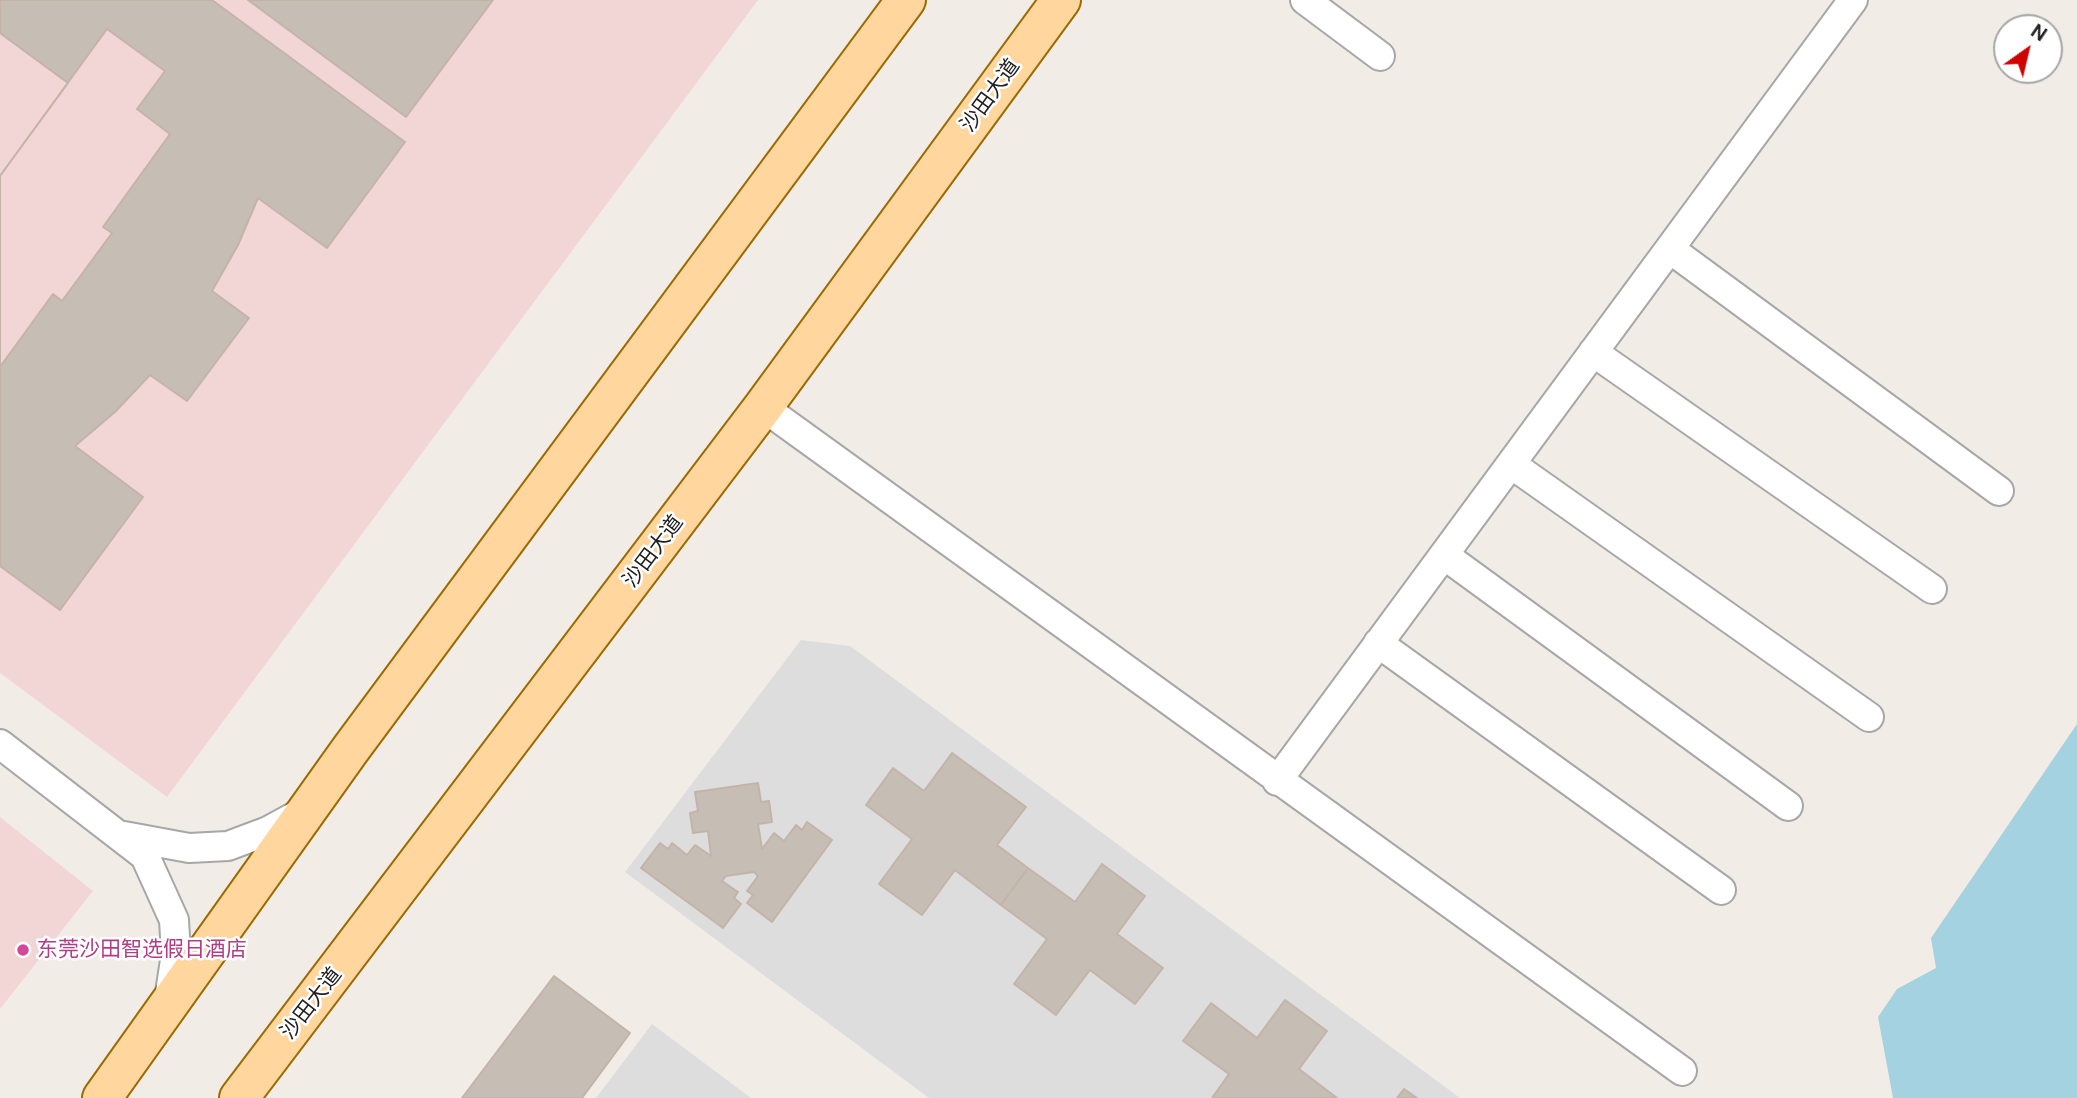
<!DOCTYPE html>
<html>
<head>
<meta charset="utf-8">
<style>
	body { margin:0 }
	#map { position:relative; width:2077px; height:1098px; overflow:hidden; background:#f1ede6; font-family:"DM Sans",sans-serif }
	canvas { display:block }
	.north { position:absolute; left:1993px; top:14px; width:70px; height:70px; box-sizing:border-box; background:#fff; border:2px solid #a6a6a6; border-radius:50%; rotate:34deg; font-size:19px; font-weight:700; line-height:28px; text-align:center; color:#202020 }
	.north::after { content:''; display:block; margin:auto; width:24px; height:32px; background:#d00200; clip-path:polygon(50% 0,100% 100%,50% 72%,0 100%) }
</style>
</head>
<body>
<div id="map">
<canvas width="2077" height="1098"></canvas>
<div class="north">N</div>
</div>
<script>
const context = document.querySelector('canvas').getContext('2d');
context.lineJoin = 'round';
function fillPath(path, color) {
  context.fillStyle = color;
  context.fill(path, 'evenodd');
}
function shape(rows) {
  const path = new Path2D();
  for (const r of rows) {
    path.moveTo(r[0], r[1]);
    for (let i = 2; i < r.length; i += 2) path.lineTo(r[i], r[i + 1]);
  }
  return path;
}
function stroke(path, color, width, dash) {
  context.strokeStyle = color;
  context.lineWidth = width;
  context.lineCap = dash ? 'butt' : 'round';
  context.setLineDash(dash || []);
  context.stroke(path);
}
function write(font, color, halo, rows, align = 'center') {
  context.font = font + ' "DM Sans","Noto Sans SC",sans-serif';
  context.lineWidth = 5;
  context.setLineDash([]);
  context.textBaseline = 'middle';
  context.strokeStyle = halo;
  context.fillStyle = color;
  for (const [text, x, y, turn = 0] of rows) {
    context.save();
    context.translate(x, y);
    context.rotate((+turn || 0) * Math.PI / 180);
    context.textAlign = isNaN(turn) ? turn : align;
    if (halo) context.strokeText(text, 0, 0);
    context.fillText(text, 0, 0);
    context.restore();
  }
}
fillPath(shape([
	[801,640,850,646,1460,1098,929,1098,625,872],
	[652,1024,751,1098,596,1098]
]), '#dedddd');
fillPath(shape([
	[0,0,758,0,167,797,0,673],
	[0,817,93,891,0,1009]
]), '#f2d6d5');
fillPath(shape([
	[2077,724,2077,1098,1893,1098,1878,1017,1897,989,1936,968,1931,938]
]), '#a5d2e0');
const building = shape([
	[0,0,212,0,405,142,327,248,258,198,238,245,212,291,249,318,187,401,150,375,115,412,75,446,143,497,60,610,0,566,0,176,68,83,0,33,0,0],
	[248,0,493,0,406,117,248,0],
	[107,29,165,71,137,109,170,134,103,227,112,233,62,301,53,294,0,367,0,176,107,29],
	[952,753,1026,807,997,845,1028,868,1001,905,955,870,922,915,879,884,912,839,866,805,893,768,924,791,952,753],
	[758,783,761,802,769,801,772,822,758,824,762,849,774,833,784,841,796,825,802,830,807,822,832,840,772,922,747,903,753,895,747,891,758,876,754,872,726,876,722,881,738,892,734,898,741,904,723,928,641,868,660,843,668,849,672,843,687,855,695,845,711,856,708,831,693,833,690,813,698,811,695,792,758,783],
	[1102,864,1145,896,1117,934,1163,968,1135,1004,1090,970,1056,1015,1014,984,1047,939,1001,905,1028,868,1075,902,1102,864],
	[554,976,630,1033,582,1098,462,1098,554,976],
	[1285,1000,1327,1031,1299,1069,1337,1098,1212,1098,1229,1074,1183,1041,1211,1003,1257,1038,1285,1000],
	[1404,1089,1417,1098,1397,1098,1404,1089]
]);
fillPath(building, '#c6bdb5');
stroke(building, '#c4b4a8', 2);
const minor = shape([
	[1305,0,1380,56],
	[1670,249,1999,491],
	[1593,352,1932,589],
	[763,407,1682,1071],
	[1511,464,1869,717],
	[1444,555,1788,806],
	[1378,643,1721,890],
	[0,744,145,856,174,920,176,954,169,999],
	[1277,781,1853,0],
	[124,836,189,848,228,846,268,831,301,813]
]);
const primary = shape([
	[102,1098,350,750,906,0],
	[239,1098,763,407,1061,0]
]);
stroke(minor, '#a7a7a7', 32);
stroke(primary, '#9c6a00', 42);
stroke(minor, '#fff', 28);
stroke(primary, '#ffd69d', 38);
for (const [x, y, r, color] of [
	[23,950,7,"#d1479c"]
]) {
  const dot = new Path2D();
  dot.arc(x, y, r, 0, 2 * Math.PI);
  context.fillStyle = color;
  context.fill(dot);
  stroke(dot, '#fff', 2.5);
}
write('21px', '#202020', '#fff', [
	["沙田大道",991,96,-54],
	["沙田大道",654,552,-53],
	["沙田大道",312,1004,-52]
]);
write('21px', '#b23c85', '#fff', [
	["东莞沙田智选假日酒店",37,950]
], 'left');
</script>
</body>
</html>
